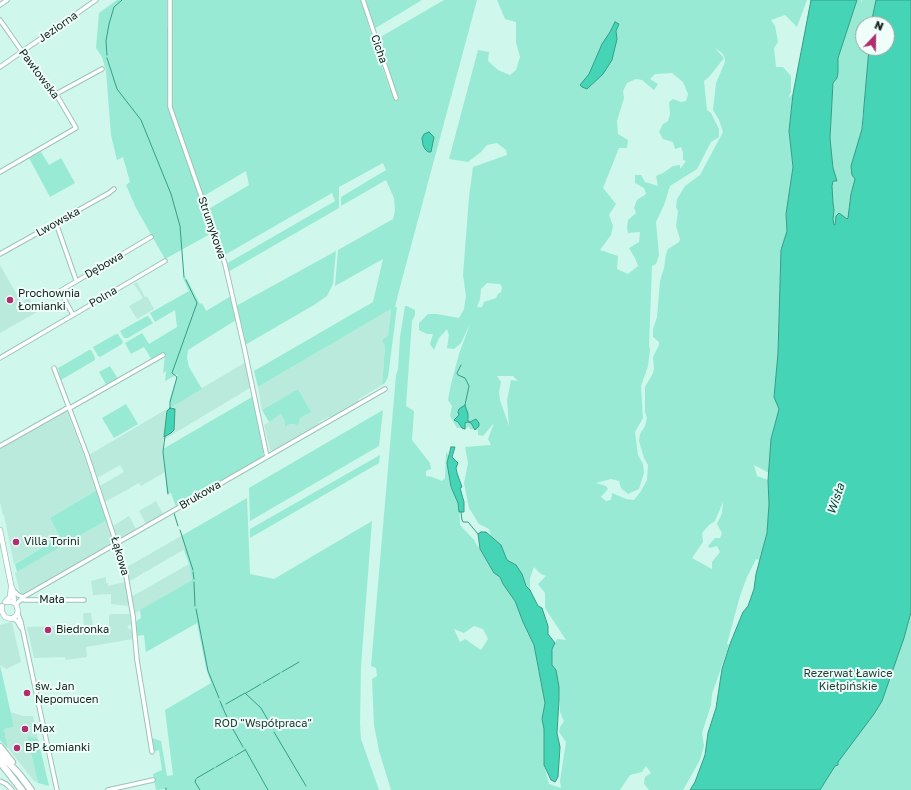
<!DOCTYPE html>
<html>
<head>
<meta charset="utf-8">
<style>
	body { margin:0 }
	#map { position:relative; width:911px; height:790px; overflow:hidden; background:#cff7eb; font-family:"Golos Text",sans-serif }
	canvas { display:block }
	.north { position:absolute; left:855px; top:16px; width:40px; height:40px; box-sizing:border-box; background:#effef9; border:1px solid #97a5a1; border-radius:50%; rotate:22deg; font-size:11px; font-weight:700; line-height:16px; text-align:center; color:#12201c }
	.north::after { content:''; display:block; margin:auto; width:14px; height:18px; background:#b32c6e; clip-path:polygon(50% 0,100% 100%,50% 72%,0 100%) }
</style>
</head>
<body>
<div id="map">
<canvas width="911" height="790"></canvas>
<div class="north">N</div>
</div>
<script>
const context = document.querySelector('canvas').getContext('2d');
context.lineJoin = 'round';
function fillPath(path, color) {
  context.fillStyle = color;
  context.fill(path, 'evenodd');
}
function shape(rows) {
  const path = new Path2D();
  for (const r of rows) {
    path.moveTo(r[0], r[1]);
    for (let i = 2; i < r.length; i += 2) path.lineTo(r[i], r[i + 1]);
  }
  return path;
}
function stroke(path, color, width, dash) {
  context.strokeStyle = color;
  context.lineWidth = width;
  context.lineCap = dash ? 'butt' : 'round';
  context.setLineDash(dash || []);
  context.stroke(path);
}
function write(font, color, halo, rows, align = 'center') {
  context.font = font + ' "Golos Text",sans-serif';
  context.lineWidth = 4;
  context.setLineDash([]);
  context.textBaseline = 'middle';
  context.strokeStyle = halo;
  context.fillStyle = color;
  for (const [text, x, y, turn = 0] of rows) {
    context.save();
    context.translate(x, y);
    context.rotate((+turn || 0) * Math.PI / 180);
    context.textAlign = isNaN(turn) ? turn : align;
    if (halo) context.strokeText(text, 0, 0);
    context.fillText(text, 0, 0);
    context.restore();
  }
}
fillPath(shape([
	[0,265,21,302,29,298,37,312,0,333],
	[137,282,145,297,147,296,154,309,137,319,129,306,143,298,134,284],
	[391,309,388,336,385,346,382,385,359,399,358,402,331,417,328,417,318,423,319,425,305,433,304,432,302,432,302,434,273,451,270,450,264,425,281,414,285,422,290,424,298,425,300,418,311,412,298,389,262,410,258,387],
	[246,362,250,388,163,440,165,472,141,486,139,483,105,502,100,486,124,472,120,465,97,478,89,455],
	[67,411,97,490,50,518,60,537,14,564,4,515,3,515,0,502,0,449],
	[156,501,163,514,146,524,139,511],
	[129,516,136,529,120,539,117,538,113,526],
	[107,520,114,540,113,543,23,595,20,593,15,573],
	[181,536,185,549,128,582,127,567],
	[189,564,192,580,134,614,130,595,132,594,133,596],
	[106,577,106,583,108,583,108,586,125,582,129,606,111,604,111,594,93,595,91,581],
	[83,613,91,613,93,626,109,626,109,616,110,614,130,614,131,624,127,627,132,631,133,639,86,647,87,657,66,660,65,657,34,658,27,627,57,626,58,631,84,628],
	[12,622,21,662,6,669,0,665,0,625],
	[10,712,23,716,33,716,38,739,27,736,38,783,34,781,8,748,4,729,14,727]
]), '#baeadc');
fillPath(shape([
	[117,0,167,0,167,27,169,27,169,107,212,233,165,259,136,208,126,185,130,182,123,157,117,160,111,135,106,71,102,57,96,48,99,13],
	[171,0,362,0,370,31,390,90,392,82,377,39,444,0,477,0,400,287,395,307,397,307,388,377,385,383,382,385,385,346,382,340,388,336,391,309,258,387,254,371,373,302,383,259,335,286,338,250,393,219,395,211,394,198,386,180,341,206,341,197,386,170,383,163,339,187,339,208,228,272,226,264,335,201,332,193,223,256,207,210,249,185,246,171,202,197,171,107],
	[366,0,422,0,374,29],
	[497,0,807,0,797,27,785,15,771,20,775,26,778,42,774,48,776,67,783,67,791,76,791,92,788,98,793,94,789,131,793,167,786,214,787,231,781,250,778,353,774,396,779,408,771,439,769,473,754,465,757,476,768,480,769,504,767,533,760,560,756,559,747,577,740,596,727,644,729,645,712,694,711,705,702,733,704,746,700,760,683,790,649,790,644,784,645,777,651,773,646,766,642,772,630,775,620,790,391,790,379,751,374,725,372,679,377,676,376,668,371,666,396,375,398,369,400,337,405,306,407,306,415,310,415,315,412,321,406,406,414,411,412,440,430,463,431,469,426,471,426,476,432,477,442,481,445,478,446,452,449,456,450,487,459,500,460,525,474,540,494,573,500,577,503,584,515,601,523,622,534,645,545,703,542,719,544,729,544,765,549,784,561,788,560,781,566,742,559,732,560,727,564,721,560,712,559,687,552,665,552,649,557,639,566,640,545,608,545,593,538,584,546,576,541,574,534,567,530,578,530,590,526,586,522,574,516,566,507,560,501,545,491,536,489,529,479,524,469,508,464,483,468,463,465,447,491,445,488,439,494,423,483,436,478,435,478,430,470,429,469,426,465,430,461,428,457,428,450,416,452,406,448,400,451,384,459,354,470,324,461,343,454,349,447,348,449,335,447,329,439,338,434,350,430,344,433,334,427,334,419,330,419,323,428,314,437,314,459,318,464,309,466,296,463,275,469,197,473,167,507,155,506,150,497,143,487,145,481,152,468,162,449,159,478,50,489,52,488,61,498,70,510,75,516,70,520,57,516,42,516,22,505,19],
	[715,48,722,53,725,58,725,62,716,83,713,110,719,120,723,132,700,175,685,186,677,199,676,207,678,211,676,226,680,239,679,242,668,249,666,254,664,268,660,281,657,317,653,329,653,337,659,342,659,345,653,357,654,369,653,373,645,387,645,412,647,418,645,426,640,434,639,441,644,458,648,465,647,480,641,491,634,500,626,499,612,493,611,500,606,501,601,497,608,489,606,486,596,483,611,479,619,481,621,488,628,494,639,489,644,473,643,464,638,455,635,432,643,418,641,386,648,366,650,350,649,345,652,266,656,264,659,255,656,222,664,205,670,186,697,169,711,142,719,137,719,129,711,113,707,110,704,81,709,77,724,58],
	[672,73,683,82,688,94,686,101,681,102,673,99,669,102,670,114,668,121,663,124,659,132,663,139,673,142,675,149,681,147,683,153,683,160,686,161,680,169,680,165,673,166,663,173,656,176,658,186,645,182,641,175,635,175,635,183,644,188,646,194,637,200,634,208,636,213,628,220,627,228,628,233,640,232,639,242,629,248,635,258,638,266,628,274,617,269,618,256,600,250,611,235,613,226,609,215,616,204,603,188,619,148,627,148,628,140,618,134,617,121,624,98,623,91,627,83,636,79,642,80,654,90,658,84,650,79,655,74],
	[487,283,500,284,502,287,501,292,498,294,496,298,484,302,482,307,477,307,480,299,481,289],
	[497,376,513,376,518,381,511,380,507,400,509,426,500,400,499,392,501,382],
	[723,502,722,513,717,524,722,533,720,538,715,538,708,546,710,548,717,546,720,552,712,562,712,569,692,558,703,542,702,533,709,525,715,521],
	[474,626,483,629,488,639,481,650,465,639,460,642,454,629,464,633],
	[857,0,861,0,862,3,862,0,879,0,874,24,863,24,863,48,877,48,862,117,862,129,858,143,868,233,834,225,831,214,834,210,830,186,834,175,830,138,833,83,837,78,838,72,838,58],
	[41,152,49,165,61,158,75,183,50,197,29,158],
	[336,251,333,284,327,296,314,305,245,345,236,306],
	[185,276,200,304,202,303,206,311,231,296,236,320,188,350,187,358,189,367,202,389,170,408,171,403,169,402,178,374,165,381,166,371,163,373,165,355,163,353,152,360,144,347,131,354,125,343,142,333,149,344,177,327,175,310,155,322,150,313,189,291,183,278],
	[147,316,149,317,153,323,128,338,124,338,120,331],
	[116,334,118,334,123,342,122,344,100,357,98,356,93,347],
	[911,334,911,790,820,790,828,778,726,790],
	[89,350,91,350,95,358,95,360,61,380,58,368,60,367],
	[110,366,118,379,107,386,99,372],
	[298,389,311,412,300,418,298,425,290,424,285,426,285,422,281,414,269,422,262,410],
	[252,397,265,450,263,454,264,456,176,507,171,493,167,494,163,449],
	[126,404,138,424,114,438,102,418],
	[383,410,379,446,250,521,249,488],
	[380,455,379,463,250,538,250,529],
	[97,490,107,520,17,572,15,564,60,537,50,518],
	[247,498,250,574,274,579,372,521,361,666,360,724,361,739,379,790,165,790,165,789,156,790,153,774,162,770,159,750,154,752,152,738,161,741,167,776,173,775,165,710,211,683,206,668,197,623,146,652,144,635,136,636,135,622,141,618,140,610,192,580,189,564,184,550,185,549,181,536],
	[0,665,14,727,4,729,8,748,6,747,0,740],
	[27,736,38,739,49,786,38,783]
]), '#99ead4');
const water = shape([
	[811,0,857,0,838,58,838,72,837,78,833,83,830,138,833,168,837,181,833,181,832,186,833,203,834,210,833,219,834,225,835,225,836,216,839,213,847,219,848,218,851,194,855,179,852,175,851,166,862,129,869,48,887,48,887,24,871,24,876,0,911,0,911,612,904,638,882,701,874,714,838,762,838,765,835,766,820,790,690,790,695,782,705,755,708,733,716,708,722,669,730,644,743,612,748,606,754,589,756,574,767,533,769,504,768,480,771,439,779,409,774,397,778,353,781,250,787,231,786,214,793,167,789,131,793,94,811,0],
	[615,22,619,24,616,31,617,39,612,60,603,74,587,89,582,87,580,85,589,74,602,44,610,32,615,22],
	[429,132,434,137,431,152,428,152,425,149,423,145,422,138,424,134,429,132],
	[465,405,468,414,468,421,470,422,476,419,479,423,479,426,475,430,471,423,468,422,465,423,465,429,462,428,458,422,454,420,459,415,458,412,459,409,465,405],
	[170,408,175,409,174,430,171,433,164,437,167,411,170,408],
	[451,447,455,447,452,457,458,463,456,468,457,473,462,487,460,488,464,502,464,512,459,512,458,503,451,487,447,463,451,447],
	[481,532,486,532,501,545,507,560,516,565,522,574,526,586,530,590,538,606,542,608,548,626,548,634,555,643,552,649,552,665,556,670,559,687,559,700,557,733,560,747,558,777,555,782,551,780,544,765,544,729,542,719,545,703,534,645,523,622,515,601,503,584,500,577,494,573,480,549,478,534,481,532]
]);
fillPath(water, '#45d4b5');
stroke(water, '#369e87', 1);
stroke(shape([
	[107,55,106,41,109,24,114,7,122,0],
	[107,58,117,89,141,120,171,194,180,226,184,277],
	[461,365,457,373,458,375,465,378,469,386,465,405],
	[170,409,170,402,177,377,172,373,197,303,186,280],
	[165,436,163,452,168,494],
	[461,512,462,520,463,522,468,522,478,534],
	[174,513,178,526],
	[180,530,193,570],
	[193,572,194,579],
	[194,582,195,606],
	[196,609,208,671,219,698],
	[282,672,299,662],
	[263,683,280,673],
	[246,693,261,684],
	[220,701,222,706],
	[226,704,245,693,261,708,273,729],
	[222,706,230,724,243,747],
	[274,732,306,786],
	[245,749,268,790],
	[235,756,245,750],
	[216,767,233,757],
	[197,778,214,768],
	[196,779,195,782,200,790],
	[166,788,166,790]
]), '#369e87', 1);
const minor = shape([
	[170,0,170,107,225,264,244,347,267,457],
	[363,0,396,98],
	[0,5,7,0],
	[0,20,31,64,56,94,76,128,0,172],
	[0,67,96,0],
	[56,94,102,69],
	[56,223,76,280],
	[0,254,109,193,114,189],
	[73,315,60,291,151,237],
	[0,358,165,261],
	[54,368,87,455,125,570,133,616,137,660,152,752],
	[70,408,163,355],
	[0,446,69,407],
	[13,590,18,595,23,597],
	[21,599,25,600,84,600],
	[16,604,25,596,385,389],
	[18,614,21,622,57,790],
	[12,618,17,621,21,628],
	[0,781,6,784,12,790],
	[108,790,153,780]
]);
const tertiary = shape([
	[0,530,11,585,13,590,14,603],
	[5,602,10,597,11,587],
	[2,606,2,612,5,617,11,619,16,616,18,611,16,604,13,602,6,602]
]);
const trunk = shape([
	[0,747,12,762],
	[0,754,19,774,31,790],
	[0,762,22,790]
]);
stroke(minor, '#9ec4b9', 5.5);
stroke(tertiary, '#9ec4b9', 6);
stroke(trunk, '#9ec4b9', 8);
stroke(minor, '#fff', 3.5);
stroke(tertiary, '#fff', 4.5);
stroke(trunk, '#fff', 6);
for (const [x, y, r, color] of [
	[10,300,4,"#b32c6e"],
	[16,542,4,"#b32c6e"],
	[48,630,4,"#b32c6e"],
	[27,693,4,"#b32c6e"],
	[25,729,4,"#b32c6e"],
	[17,748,4,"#b32c6e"]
]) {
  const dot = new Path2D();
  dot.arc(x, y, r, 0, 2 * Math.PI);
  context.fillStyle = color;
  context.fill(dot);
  stroke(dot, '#effef9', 1.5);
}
write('11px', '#12201c', '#effef9', [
	["Jeziorna",58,27,-35],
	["Cicha",379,49,71],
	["Pawłowska",39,74,53],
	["Lwowska",58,222,-29],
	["Strumykowa",212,228,71],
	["Dębowa",104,265,-30],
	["Polna",103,297,-30],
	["Brukowa",200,495,-30],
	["Łąkowa",120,556,74],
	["Mała",52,600]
]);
write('11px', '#12201c', '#effef9', [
	["Prochownia",18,294],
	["Łomianki",18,307],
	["Villa Torini",24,542],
	["Biedronka",56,630],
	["św. Jan",35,687],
	["Nepomucen",35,700],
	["Max",33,729],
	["BP Łomianki",25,748]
], 'left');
write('11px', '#223a34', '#effef9', [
	["Rezerwat Ławice",848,674],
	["Kiełpińskie",848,687],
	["ROD \"Współpraca\"",263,724]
]);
write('italic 12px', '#004236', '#effef9', [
	["Wisła",836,499,-71]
]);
</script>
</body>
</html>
